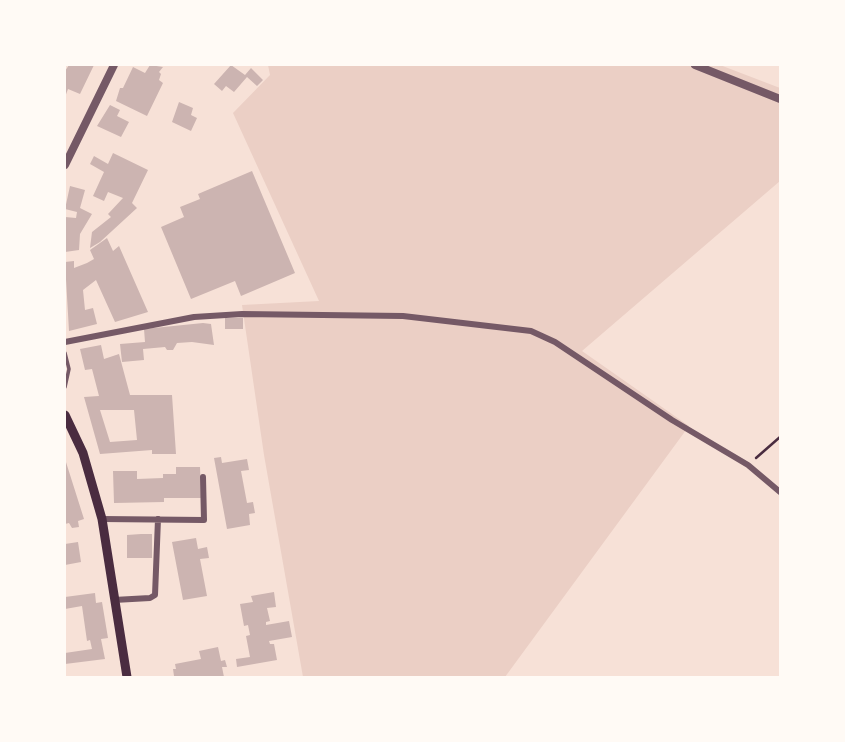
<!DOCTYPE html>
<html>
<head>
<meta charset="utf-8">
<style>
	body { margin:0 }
	#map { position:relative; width:845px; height:742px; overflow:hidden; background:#f7e1d7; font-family:Quicksand,sans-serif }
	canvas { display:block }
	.frame { position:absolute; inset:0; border:66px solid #fffaf5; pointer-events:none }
</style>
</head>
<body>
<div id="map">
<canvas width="845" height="742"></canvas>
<div class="frame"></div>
</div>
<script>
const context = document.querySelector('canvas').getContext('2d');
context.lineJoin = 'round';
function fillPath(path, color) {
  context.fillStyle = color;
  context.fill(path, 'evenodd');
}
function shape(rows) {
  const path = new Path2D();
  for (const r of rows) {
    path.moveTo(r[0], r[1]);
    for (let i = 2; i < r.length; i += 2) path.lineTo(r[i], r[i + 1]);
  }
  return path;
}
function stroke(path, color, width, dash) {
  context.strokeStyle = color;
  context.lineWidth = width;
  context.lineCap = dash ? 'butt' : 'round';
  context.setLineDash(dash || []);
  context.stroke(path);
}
fillPath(shape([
	[268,65,720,65,780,88,780,181,582,351,689,426,505,677,303,677,264,455,242,305,319,301,233,113,270,75]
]), '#ebcfc5');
fillPath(shape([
	[69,65,94,65,80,94,68,89,65,97,65,71],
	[150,65,163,67,159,72,161,74,159,80,163,83,147,116,116,101,120,88,123,88,133,67,145,73],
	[231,65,245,75,251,68,263,80,257,86,247,77,234,92,226,86,222,91,214,84],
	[179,102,193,108,191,115,197,118,191,131,172,122],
	[110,105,120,110,117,116,129,122,121,137,97,126],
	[113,153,148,170,132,203,137,208,100,242,90,248,92,232,111,217,108,214,123,198,108,192,104,201,93,196,104,172,90,164,94,156,108,164],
	[252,171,295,273,241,296,235,281,191,299,161,227,184,217,180,207,200,199,198,194],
	[70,186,85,190,80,208,92,214,80,234,79,250,65,252,65,217,76,218,77,212,65,209],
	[107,238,113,251,119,246,148,312,115,322,96,280,83,290,85,310,93,308,97,324,69,331,65,262,74,261,74,268,87,263,94,259,90,250],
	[225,318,243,318,243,329,225,329],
	[203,323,211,324,214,345,192,342,177,343,173,350,167,350,165,347,143,349,144,360,122,362,120,344,145,342,144,329],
	[101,345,104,359,119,354,130,395,172,395,176,454,152,454,152,450,100,454,84,397,99,396,92,369,85,370,80,349],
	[100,410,134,410,137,440,110,442],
	[221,457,222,463,247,459,249,470,241,471,247,503,253,502,255,513,249,514,250,525,227,529,214,458],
	[65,459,84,519,78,521,79,527,72,528,69,523,65,524],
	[176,467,200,467,201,498,164,498,164,502,114,503,113,471,137,471,137,479,163,478,163,474,176,474],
	[141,534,152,534,152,558,127,558,127,535],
	[196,538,198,549,207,547,209,558,200,559,207,596,183,600,172,542],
	[78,542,81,562,65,565,65,544],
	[274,592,276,607,267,608,270,621,266,622,266,625,289,621,292,637,269,641,270,644,274,644,277,660,237,667,236,659,250,657,246,636,250,635,248,625,244,626,240,604,253,602,251,596],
	[95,593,96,603,102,602,108,638,101,639,105,659,65,664,65,653,92,649,90,640,87,641,82,606,65,609,65,597],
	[218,647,221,661,225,660,227,667,222,667,224,677,174,676,173,669,176,669,175,664,201,659,199,651]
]), '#ccb4b1');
stroke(shape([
	[756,458,780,437]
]), '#4a2c40', 2.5);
stroke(shape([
	[65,353,69,369,65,387]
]), '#755966', 3.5);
stroke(shape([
	[65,342,194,317,242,314,403,316,531,331,555,342,672,420,748,465,780,492],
	[102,519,204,520,203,477],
	[114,600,150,598,155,595,158,519]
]), '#755966', 6);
stroke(shape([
	[695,65,780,99],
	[65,165,114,65]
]), '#755966', 8);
stroke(shape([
	[65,415,83,453,102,519,127,677]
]), '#4a2c40', 9);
</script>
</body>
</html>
